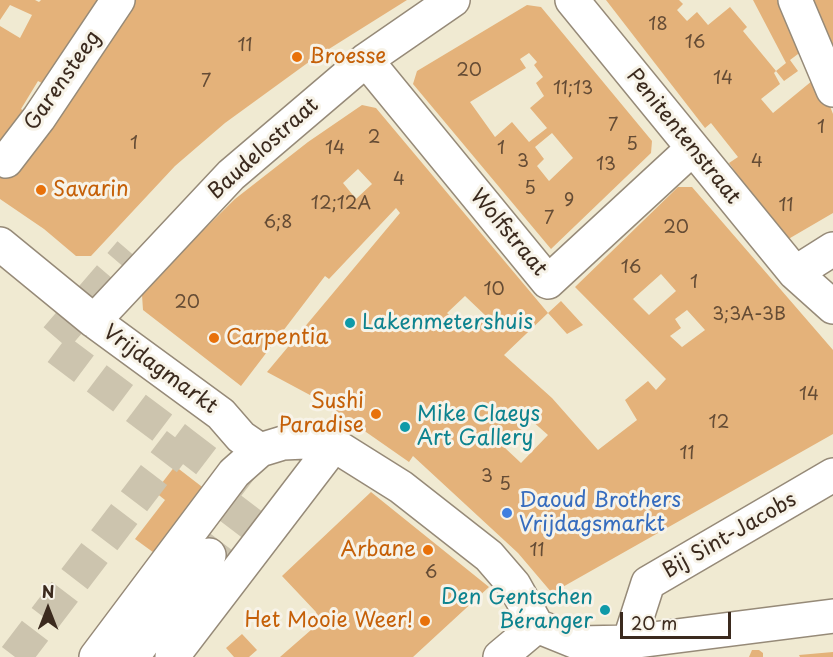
<!DOCTYPE html>
<html>
<head>
<meta charset="utf-8">
<style>
	body { margin:0 }
	#map { position:relative; width:833px; height:657px; overflow:hidden; background:#f0ead2; font-family:"Playpen Sans",sans-serif }
	canvas { display:block }
	.north { position:absolute; left:18px; top:579px; width:60px; height:60px; -webkit-text-stroke:4px #f7f3e8; paint-order:stroke; rotate:0deg; font-size:16px; font-weight:700; line-height:24px; text-align:center; color:#3b2a1e }
	.north::after { content:''; display:block; margin:auto; width:21px; height:27px; background:#3b2a1e; clip-path:polygon(50% 0,100% 100%,50% 72%,0 100%) }
	.scale { position:absolute; left:620px; top:612px; width:111px; height:27px; box-sizing:border-box; border:3px solid #3b2a1e; border-top:0; padding-left:8px; font-size:18px; line-height:21px; white-space:nowrap; color:#3b2a1e; -webkit-text-stroke:4px #f7f3e8; paint-order:stroke }
</style>
</head>
<body>
<div id="map">
<canvas width="833" height="657"></canvas>
<div class="north">N</div>
<div class="scale">20 m</div>
</div>
<script>
const context = document.querySelector('canvas').getContext('2d');
context.lineJoin = 'round';
function fillPath(path, color) {
  context.fillStyle = color;
  context.fill(path, 'evenodd');
}
function shape(rows) {
  const path = new Path2D();
  for (const r of rows) {
    path.moveTo(r[0], r[1]);
    for (let i = 2; i < r.length; i += 2) path.lineTo(r[i], r[i + 1]);
  }
  return path;
}
function stroke(path, color, width, dash) {
  context.strokeStyle = color;
  context.lineWidth = width;
  context.lineCap = dash ? 'butt' : 'round';
  context.setLineDash(dash || []);
  context.stroke(path);
}
function write(font, color, halo, rows, align = 'center') {
  context.font = font + ' "Playpen Sans",sans-serif';
  context.lineWidth = 6;
  context.setLineDash([]);
  context.textBaseline = 'middle';
  context.strokeStyle = halo;
  context.fillStyle = color;
  for (const [text, x, y, turn = 0] of rows) {
    context.save();
    context.translate(x, y);
    context.rotate((+turn || 0) * Math.PI / 180);
    context.textAlign = isNaN(turn) ? turn : align;
    if (halo) context.strokeText(text, 0, 0);
    context.fillText(text, 0, 0);
    context.restore();
  }
}
fillPath(shape([
	[0,0,35,0,39,2,41,0,108,0,51,88,38,81,21,109,32,116,129,0,407,0,313,59,225,123,175,166,91,256,76,256,44,229,0,199,0,26,20,38,32,15,10,5,0,20],
	[606,0,679,0,683,4,677,10,687,21,697,12,708,25,730,7,747,27,743,31,776,71,774,73,780,84,761,99,773,113,818,76,833,114,833,213,785,241,729,163,738,157,711,123,705,128],
	[753,0,782,0,806,48,790,60,798,71,784,81,776,71,786,63],
	[807,0,833,0,833,56],
	[527,5,541,7,652,141,651,153,551,249,413,84,417,71],
	[529,53,537,62,534,65,543,77,536,83,544,96,530,108,547,128,529,142,512,122,495,137,470,102,526,68,520,59],
	[552,133,573,158,549,181,537,166,544,159,535,147],
	[362,105,376,108,548,313,561,301,583,325,567,334,548,313,504,355,552,398,598,450,637,420,625,400,648,381,656,390,666,379,575,287,678,187,692,187,833,350,833,434,552,593,518,553,413,456,409,462,323,402,267,372,400,213,396,208,329,279,325,276,241,386,143,310,142,295,184,249,235,199,308,142],
	[358,169,372,184,356,199,343,183],
	[661,274,676,291,649,315,633,299],
	[465,296,486,316,469,333,447,313],
	[687,310,705,330,682,347,670,336,681,328,675,319],
	[531,420,548,435,521,463,504,447],
	[175,466,210,493,161,558,135,539,165,500,155,492],
	[371,492,489,587,413,657,280,657,319,623,316,612,282,576],
	[242,634,257,650,249,657,234,657,226,648],
	[752,650,759,650,763,653,763,657,749,657],
	[833,652,833,657,800,657,799,655]
]), '#e4b27a');
stroke(shape([
	[180,441,253,497,209,555],
	[15,657,180,441,51,344,130,252]
]), '#ccc4ae', 33, [33, 16]);
const minor = shape([
	[572,0,795,273,833,307],
	[795,0,833,90],
	[366,60,548,282,692,149],
	[6,161,39,118,118,0],
	[0,244,94,321,221,414,241,437,260,450],
	[795,273,833,249],
	[94,321,231,175,366,60,453,0],
	[537,626,579,643,629,642,833,616],
	[629,642,648,583,833,475],
	[96,657,234,473,260,450,283,443,305,442,334,445,401,487,489,556,514,585,537,626],
	[132,657,209,555],
	[172,657,334,445],
	[500,657,537,626]
]);
stroke(minor, '#968a78', 36);
stroke(minor, '#fff', 33);
for (const [x, y, r, color] of [
	[297,57,6,"#e8710a"],
	[41,190,6,"#e8710a"],
	[350,323,6,"#0f9aa8"],
	[214,338,6,"#e8710a"],
	[376,414,6,"#e8710a"],
	[405,427,6,"#0f9aa8"],
	[507,513,6,"#3f7fe0"],
	[428,550,6,"#e8710a"],
	[605,610,6,"#0f9aa8"],
	[425,621,6,"#e8710a"]
]) {
  const dot = new Path2D();
  dot.arc(x, y, r, 0, 2 * Math.PI);
  context.fillStyle = color;
  context.fill(dot);
  stroke(dot, '#f7f3e8', 2);
}
write('18px', '#654c35', null, [
	["18",658,25],
	["16",695,43],
	["11",245,46],
	["20",469,71],
	["14",723,79],
	["7",206,82],
	["11;13",573,89],
	["7",613,126],
	["1",821,128],
	["2",374,138],
	["1",134,144],
	["5",632,145],
	["14",335,149],
	["1",501,149],
	["3",523,162],
	["4",757,162],
	["13",606,165],
	["4",399,180],
	["5",530,189],
	["9",569,201],
	["12;12A",341,204],
	["11",786,206],
	["7",549,219],
	["6;8",278,223],
	["20",676,228],
	["16",631,268],
	["1",694,283],
	["10",494,290],
	["20",187,303],
	["3;3A-3B",749,315],
	["14",809,395],
	["12",719,423],
	["11",687,454],
	["3",487,477],
	["5",505,485],
	["11",537,551],
	["6",431,573]
]);
write('21px', '#c56008', '#f7f3e8', [
	["Broesse",309,57],
	["Savarin",53,190],
	["Carpentia",226,338],
	["Sushi",364,402,"right"],
	["Paradise",364,426,"right"],
	["Arbane",416,550,"right"],
	["Het Mooie Weer!",413,621,"right"]
], 'left');
write('21px', '#3b2a1e', '#f7f3e8', [
	["Garensteeg",63,81,-55],
	["Penitentenstraat",683,137,51],
	["Baudelostraat",264,149,-42],
	["Wolfstraat",508,233,50],
	["Vrijdagmarkt",160,370,36],
	["Bij Sint-Jacobs",730,536,-30]
]);
write('21px', '#0d838f', '#f7f3e8', [
	["Lakenmetershuis",362,323],
	["Mike Claeys",417,415],
	["Art Gallery",417,439],
	["Den Gentschen",593,598,"right"],
	["Béranger",593,622,"right"]
], 'left');
write('21px', '#366cbe', '#f7f3e8', [
	["Daoud Brothers",519,501],
	["Vrijdagsmarkt",519,525]
], 'left');
</script>
</body>
</html>
